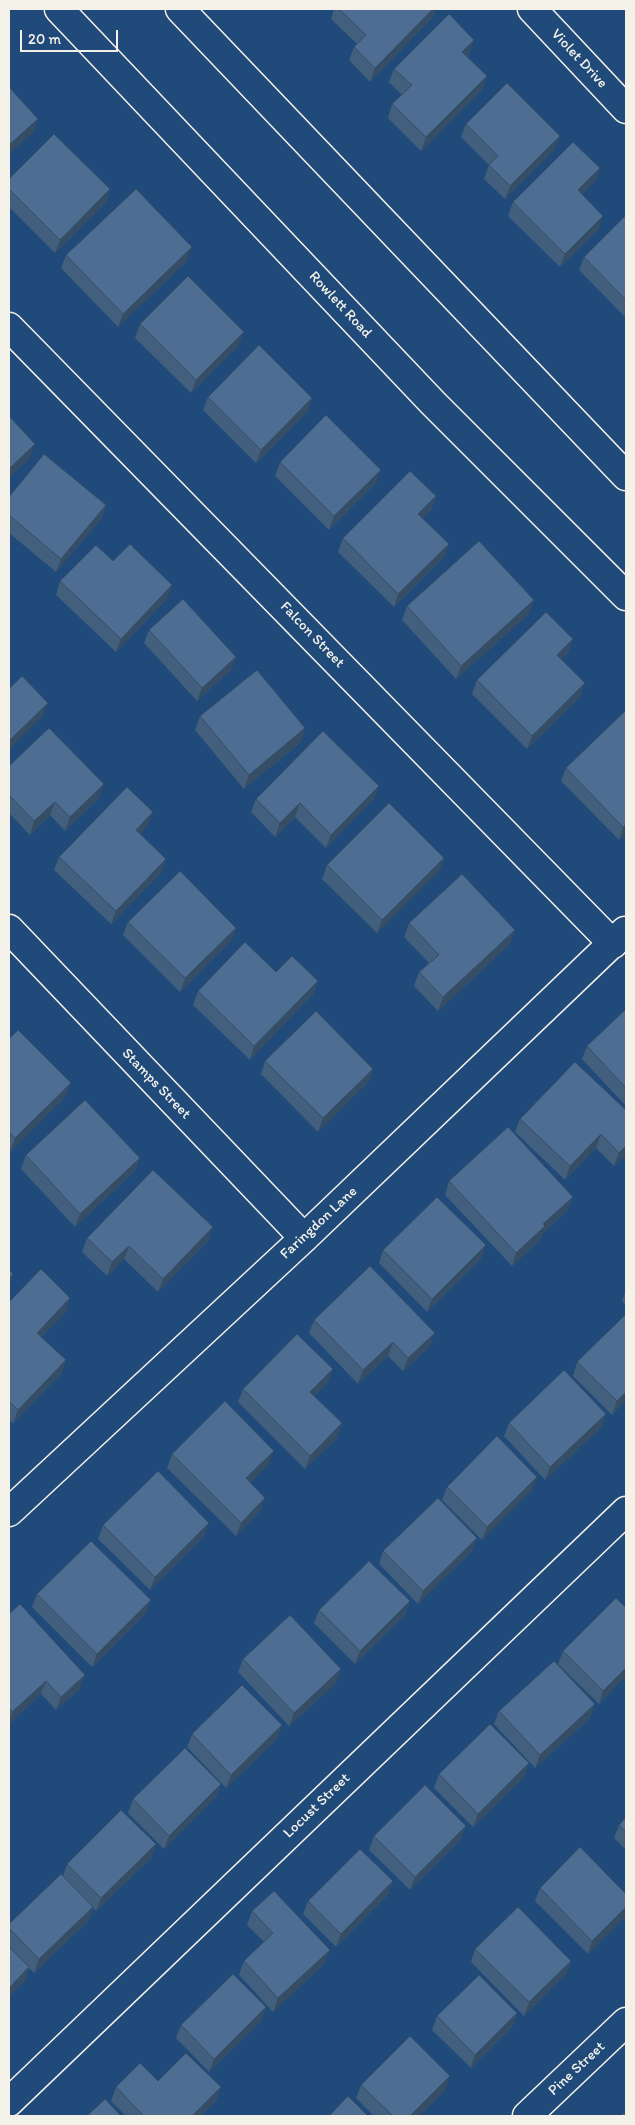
<!DOCTYPE html>
<html>
<head>
<meta charset="utf-8">
<style>
	body { margin:0 }
	#map { position:relative; width:635px; height:2125px; overflow:hidden; background:#1f4a7a; font-family:Itim,sans-serif }
	canvas { display:block }
	.frame { position:absolute; inset:0; border:10px solid #f4f1e8; pointer-events:none }
	.scale { position:absolute; left:20px; top:30px; width:98px; height:22px; box-sizing:border-box; border:2px solid #f4f1e8; border-top:0; padding-left:6px; font-size:15px; line-height:18px; white-space:nowrap; color:#f4f1e8; -webkit-text-stroke:4px #1f4a7a; paint-order:stroke }
</style>
</head>
<body>
<div id="map">
<canvas width="635" height="2125"></canvas>
<div class="frame"></div>
<div class="scale">20 m</div>
</div>
<script>
const context = document.querySelector('canvas').getContext('2d');
context.lineJoin = 'round';
function shape(rows) {
  const path = new Path2D();
  for (const r of rows) {
    path.moveTo(r[0], r[1]);
    for (let i = 2; i < r.length; i += 2) path.lineTo(r[i], r[i + 1]);
  }
  return path;
}
function stroke(path, color, width, dash) {
  context.strokeStyle = color;
  context.lineWidth = width;
  context.lineCap = dash ? 'butt' : 'round';
  context.setLineDash(dash || []);
  context.stroke(path);
}
function fillPath(path, color) {
  context.fillStyle = color;
  context.fill(path, 'evenodd');
}
function write(font, color, halo, rows, align = 'center') {
  context.font = font + ' Itim,sans-serif';
  context.lineWidth = 4;
  context.setLineDash([]);
  context.textBaseline = 'middle';
  context.strokeStyle = halo;
  context.fillStyle = color;
  for (const [text, x, y, turn = 0] of rows) {
    context.save();
    context.translate(x, y);
    context.rotate((+turn || 0) * Math.PI / 180);
    context.textAlign = isNaN(turn) ? turn : align;
    if (halo) context.strokeText(text, 0, 0);
    context.fillText(text, 0, 0);
    context.restore();
  }
}
const street = shape([
	[532,9,626,109],
	[9,327,613,944],
	[9,929,304,1238],
	[9,1512,304,1238,625,931],
	[9,2102,626,1511],
	[527,2116,626,2022]
]);
const secondary = shape([
	[59,9,433,403,626,596],
	[180,9,626,476]
]);
stroke(street, '#f4f1e8', 31);
stroke(secondary, '#f4f1e8', 31);
stroke(street, '#1f4a7a', 28);
stroke(secondary, '#1f4a7a', 28);
fillPath(shape([
	[334,9,436,9,433,17,370,82,349,60,354,47,357,44,331,19],
	[470,53,467,56,487,76,482,90,421,151,388,118,392,104,402,95,389,82,394,69],
	[466,124,555,149,505,199,484,179,489,165,461,137],
	[600,168,595,181,582,194,599,229,560,267,508,216,513,202],
	[9,179,110,189,106,203,55,253,9,207],
	[626,215,626,318,579,270,584,257],
	[66,255,187,261,118,327,61,268],
	[140,324,239,345,191,393,135,338],
	[208,397,312,398,307,412,256,463,203,410],
	[280,462,376,483,329,530,275,476],
	[436,496,431,510,423,518,449,544,444,557,394,607,338,552,343,538],
	[9,497,106,505,101,519,56,572,9,533],
	[113,561,168,598,116,652,56,595,60,581],
	[407,606,529,614,456,679,402,620],
	[149,630,231,670,197,701,144,643],
	[573,639,568,653,561,659,580,697,527,749,472,694,477,680],
	[626,710,626,833,619,840,561,781,566,768],
	[200,716,305,728,301,742,244,789,195,730],
	[9,766,99,798,65,831,50,815,30,835,9,813],
	[256,799,374,799,326,848,295,817,275,837,251,812],
	[148,825,140,834,166,859,161,873,111,924,54,870,59,857],
	[444,858,439,871,377,933,322,879,327,865],
	[128,922,236,928,231,941,180,992,123,935],
	[409,923,510,944,438,1011,414,986,419,972,429,963,404,937],
	[276,972,318,981,313,994,250,1060,193,1005,198,991],
	[626,1009,626,1106,582,1059,587,1046],
	[9,1039,66,1096,10,1152,9,1150],
	[265,1061,373,1069,368,1082,318,1132,261,1074],
	[626,1110,626,1154,614,1166,596,1148,565,1180,515,1132,520,1119],
	[26,1155,140,1158,135,1171,75,1227,21,1169],
	[449,1181,568,1210,542,1234,540,1240,512,1266,445,1195],
	[213,1227,208,1241,158,1292,124,1259,107,1276,82,1252,87,1238],
	[383,1250,481,1259,427,1312,379,1263],
	[626,1290,626,1305,622,1301],
	[9,1302,66,1312,41,1337,66,1360,61,1374,13,1423,9,1420],
	[626,1314,626,1400,612,1415,573,1376,577,1362],
	[314,1320,430,1346,403,1371,388,1356,358,1384,309,1333],
	[328,1382,314,1396,338,1437,305,1469,238,1402,243,1389],
	[606,1414,601,1428,545,1480,504,1436,509,1423],
	[172,1454,269,1464,250,1483,260,1511,236,1536,167,1468],
	[447,1487,532,1490,482,1540,442,1500],
	[103,1525,204,1536,150,1590,98,1539],
	[383,1551,472,1551,418,1604,379,1564],
	[37,1594,146,1613,92,1667,32,1607],
	[410,1601,405,1615,355,1664,314,1623,319,1610],
	[626,1608,626,1676,599,1704,558,1664,563,1651],
	[9,1614,80,1689,56,1710,41,1694,9,1724],
	[243,1659,336,1683,289,1726,238,1672],
	[499,1711,590,1718,535,1768,494,1724],
	[282,1725,277,1739,226,1788,187,1747,192,1734],
	[529,1763,524,1777,473,1827,434,1788,439,1774],
	[221,1784,216,1797,164,1849,128,1813,133,1799],
	[626,1817,626,1850,614,1838,619,1825],
	[374,1836,461,1839,410,1890,369,1850],
	[156,1844,151,1858,96,1911,93,1908,88,1921,34,1973,29,1968,25,1981,9,1996,9,1924,63,1876,67,1864],
	[393,1881,388,1895,336,1947,303,1914,308,1901],
	[540,1888,626,1894,626,1916,588,1954,535,1901],
	[252,1911,325,1963,273,2012,239,1975,244,1961,264,1942,247,1925],
	[475,1949,571,1961,566,1974,524,2016,471,1962],
	[266,2007,261,2021,209,2072,176,2038,181,2025],
	[517,2013,512,2027,471,2068,432,2030,437,2016],
	[158,2081,221,2087,216,2101,200,2116,126,2116,111,2101,116,2087],
	[361,2085,445,2090,419,2116,374,2116,356,2098]
]), '#425f7e');
fillPath(shape([
	[433,9,436,9,433,17,370,82,375,68],
	[474,40,470,53,457,65,462,52],
	[487,76,482,90,421,151,426,137],
	[38,119,33,133,9,154,9,145],
	[560,136,555,149,505,199,510,186],
	[600,168,595,181,573,204,578,190],
	[110,189,106,203,55,253,60,240],
	[603,216,599,229,560,267,565,254],
	[192,247,187,261,118,327,123,314],
	[244,332,239,345,191,393,196,380],
	[312,398,307,412,256,463,261,450],
	[35,444,30,458,9,478,9,469],
	[381,470,376,483,329,530,334,516],
	[436,496,431,510,414,527,418,514],
	[106,505,101,519,56,572,61,559],
	[449,544,444,557,394,607,398,594],
	[172,585,168,598,116,652,121,639],
	[534,600,529,614,456,679,461,666],
	[573,639,568,653,552,668,557,655],
	[236,657,231,670,197,701,202,688],
	[585,683,580,697,527,749,532,736],
	[48,703,43,716,9,750,9,741],
	[305,728,301,742,244,789,249,775],
	[104,784,99,798,65,831,70,817],
	[379,786,374,799,326,848,331,835],
	[55,802,50,815,30,835,34,821],
	[300,803,295,817,275,837,280,823],
	[153,812,148,825,131,844,136,830],
	[626,824,626,833,619,840,623,827],
	[444,858,439,871,377,933,382,920],
	[166,859,161,873,111,924,116,911],
	[236,928,231,941,180,992,185,978],
	[515,930,510,944,438,1011,443,997],
	[318,981,313,994,250,1060,254,1046],
	[373,1069,368,1082,318,1132,323,1118],
	[71,1083,66,1096,10,1152,15,1138],
	[601,1134,596,1148,565,1180,570,1166],
	[626,1146,626,1154,614,1166,619,1153],
	[140,1158,135,1171,75,1227,80,1214],
	[573,1197,568,1210,542,1234,540,1240,512,1266,516,1253,543,1224],
	[213,1227,208,1241,158,1292,163,1279],
	[486,1245,481,1259,427,1312,432,1299],
	[129,1246,124,1259,107,1276,112,1262],
	[13,1274,9,1287,9,1279],
	[70,1298,66,1312,32,1346,37,1333],
	[435,1333,430,1346,403,1371,408,1358],
	[393,1342,388,1356,358,1384,363,1370],
	[66,1360,61,1374,13,1423,18,1410],
	[333,1369,328,1382,305,1405,310,1392],
	[626,1392,626,1400,612,1415,617,1401],
	[606,1414,601,1428,545,1480,550,1467],
	[342,1423,338,1437,305,1469,310,1456],
	[274,1451,269,1464,241,1492,246,1478],
	[537,1477,532,1490,482,1540,487,1527],
	[265,1498,260,1511,236,1536,241,1523],
	[209,1523,204,1536,150,1590,155,1577],
	[477,1538,472,1551,418,1604,423,1591],
	[151,1600,146,1613,92,1667,97,1654],
	[410,1601,405,1615,355,1664,360,1651],
	[626,1668,626,1676,599,1704,603,1691],
	[341,1669,336,1683,289,1726,294,1713],
	[85,1675,80,1689,56,1710,61,1697],
	[46,1681,41,1694,9,1724,9,1721,12,1712],
	[595,1704,590,1718,535,1768,540,1755],
	[282,1725,277,1739,226,1788,231,1775],
	[529,1763,524,1777,473,1827,478,1814],
	[221,1784,216,1797,164,1849,169,1836],
	[466,1826,461,1839,410,1890,415,1877],
	[156,1844,151,1858,96,1911,101,1898],
	[393,1881,388,1895,336,1947,341,1934],
	[93,1907,88,1921,34,1973,39,1959],
	[626,1907,626,1916,588,1954,592,1941],
	[330,1950,325,1963,273,2012,278,1998],
	[571,1961,566,1974,524,2016,529,2002],
	[29,1967,25,1981,9,1996,9,1988],
	[266,2007,261,2021,209,2072,214,2059],
	[517,2013,512,2027,471,2068,475,2055],
	[450,2076,445,2090,419,2116,410,2116],
	[221,2087,216,2101,200,2116,192,2116]
]), '#364d66');
const building = shape([
	[339,9,433,9,375,68,354,47,366,35,339,9],
	[449,14,474,40,462,52,487,76,426,137,392,104,412,85,394,69,449,14],
	[507,83,560,136,510,186,489,165,498,156,466,124,507,83],
	[9,87,38,119,9,145,9,87],
	[54,134,110,189,60,240,9,189,9,179,54,134],
	[573,142,600,168,578,190,603,216,565,254,513,202,573,142],
	[136,189,192,247,123,314,66,255,136,189],
	[626,215,626,300,584,257,626,215],
	[188,276,244,332,196,380,140,324,188,276],
	[259,345,312,398,261,450,208,397,259,345],
	[326,415,381,470,334,516,280,462,326,415],
	[9,416,35,444,9,469,9,416],
	[44,454,106,505,61,559,9,515,9,497,44,454],
	[410,471,436,496,418,514,449,544,398,594,343,538,410,471],
	[479,541,534,600,461,666,407,606,479,541],
	[130,544,172,585,121,639,60,581,96,545,113,561,130,544],
	[183,599,236,657,202,688,149,630,183,599],
	[546,612,573,639,557,655,585,683,532,736,477,680,546,612],
	[257,670,305,728,249,775,200,716,257,670],
	[22,676,48,703,9,741,9,689,22,676],
	[626,710,626,824,623,827,566,768,626,710],
	[49,728,104,784,70,817,55,802,34,821,9,795,9,766,49,728],
	[323,731,379,786,331,835,300,803,280,823,256,799,323,731],
	[127,787,153,812,136,830,166,859,116,911,59,857,127,787],
	[389,803,444,858,382,920,327,865,389,803],
	[180,871,236,928,185,978,128,922,180,871],
	[462,874,515,930,443,997,419,972,439,955,409,923,462,874],
	[245,942,276,972,292,956,318,981,254,1046,198,991,245,942],
	[626,1009,626,1088,587,1046,626,1009],
	[316,1011,373,1069,323,1118,265,1061,316,1011],
	[18,1030,71,1083,15,1138,9,1132,9,1039,18,1030],
	[575,1062,626,1110,626,1146,619,1153,601,1134,570,1166,520,1119,575,1062],
	[85,1100,140,1158,80,1214,26,1155,85,1100],
	[508,1127,573,1197,543,1224,545,1226,516,1253,449,1181,508,1127],
	[153,1170,213,1227,163,1279,129,1246,112,1262,87,1238,153,1170],
	[437,1197,486,1245,432,1299,383,1250,437,1197],
	[370,1266,435,1333,408,1358,393,1342,363,1370,314,1320,370,1266],
	[41,1269,70,1298,37,1333,66,1360,18,1410,9,1401,9,1302,41,1269],
	[9,1270,13,1274,9,1279,9,1270],
	[626,1314,626,1392,617,1401,577,1362,626,1314],
	[297,1334,333,1369,310,1392,342,1423,310,1456,243,1389,297,1334],
	[564,1370,606,1414,550,1467,509,1423,564,1370],
	[225,1401,274,1451,246,1478,265,1498,241,1523,172,1454,225,1401],
	[497,1436,537,1477,487,1527,447,1487,497,1436],
	[158,1471,209,1523,155,1577,103,1525,158,1471],
	[438,1498,477,1538,423,1591,383,1551,438,1498],
	[91,1541,151,1600,97,1654,37,1594,91,1541],
	[369,1561,410,1601,360,1651,319,1610,369,1561],
	[616,1598,626,1608,626,1668,603,1691,563,1651,616,1598],
	[20,1604,85,1675,61,1697,46,1681,12,1712,9,1708,9,1614,20,1604],
	[290,1615,341,1669,294,1713,243,1659,290,1615],
	[554,1661,595,1704,540,1755,499,1711,554,1661],
	[242,1685,282,1725,231,1775,192,1734,242,1685],
	[490,1724,529,1763,478,1814,439,1774,490,1724],
	[185,1748,221,1784,169,1836,133,1799,185,1748],
	[425,1785,466,1826,415,1877,374,1836,425,1785],
	[121,1810,156,1844,101,1898,67,1864,121,1810],
	[626,1817,626,1832,619,1825,626,1817],
	[580,1847,626,1894,626,1907,592,1941,540,1888,580,1847],
	[360,1849,393,1881,341,1934,308,1901,360,1849],
	[61,1874,93,1907,39,1959,9,1928,9,1924,61,1874],
	[274,1891,330,1950,278,1998,244,1961,273,1933,252,1911,274,1891],
	[518,1907,571,1961,529,2002,475,1949,518,1907],
	[9,1947,29,1967,9,1988,9,1947],
	[233,1974,266,2007,214,2059,181,2025,233,1974],
	[479,1975,517,2013,475,2055,437,2016,479,1975],
	[410,2036,450,2076,410,2116,393,2116,361,2085,410,2036],
	[186,2053,221,2087,192,2116,144,2116,116,2087,140,2063,158,2081,186,2053],
	[348,2096,368,2116,329,2116,348,2096],
	[105,2099,121,2116,87,2116,105,2099],
	[624,2113,626,2116,621,2116,624,2113]
]);
fillPath(building, '#4d6e92');
stroke(building, '#364d66', 1);
write('15px', '#f4f1e8', '#1f4a7a', [
	["Violet Drive",579,59,47],
	["Rowlett Road",340,305,47],
	["Falcon Street",312,635,46],
	["Stamps Street",156,1084,46],
	["Faringdon Lane",319,1223,-43],
	["Locust Street",317,1806,-44],
	["Pine Street",577,2069,-43]
]);
</script>
</body>
</html>
